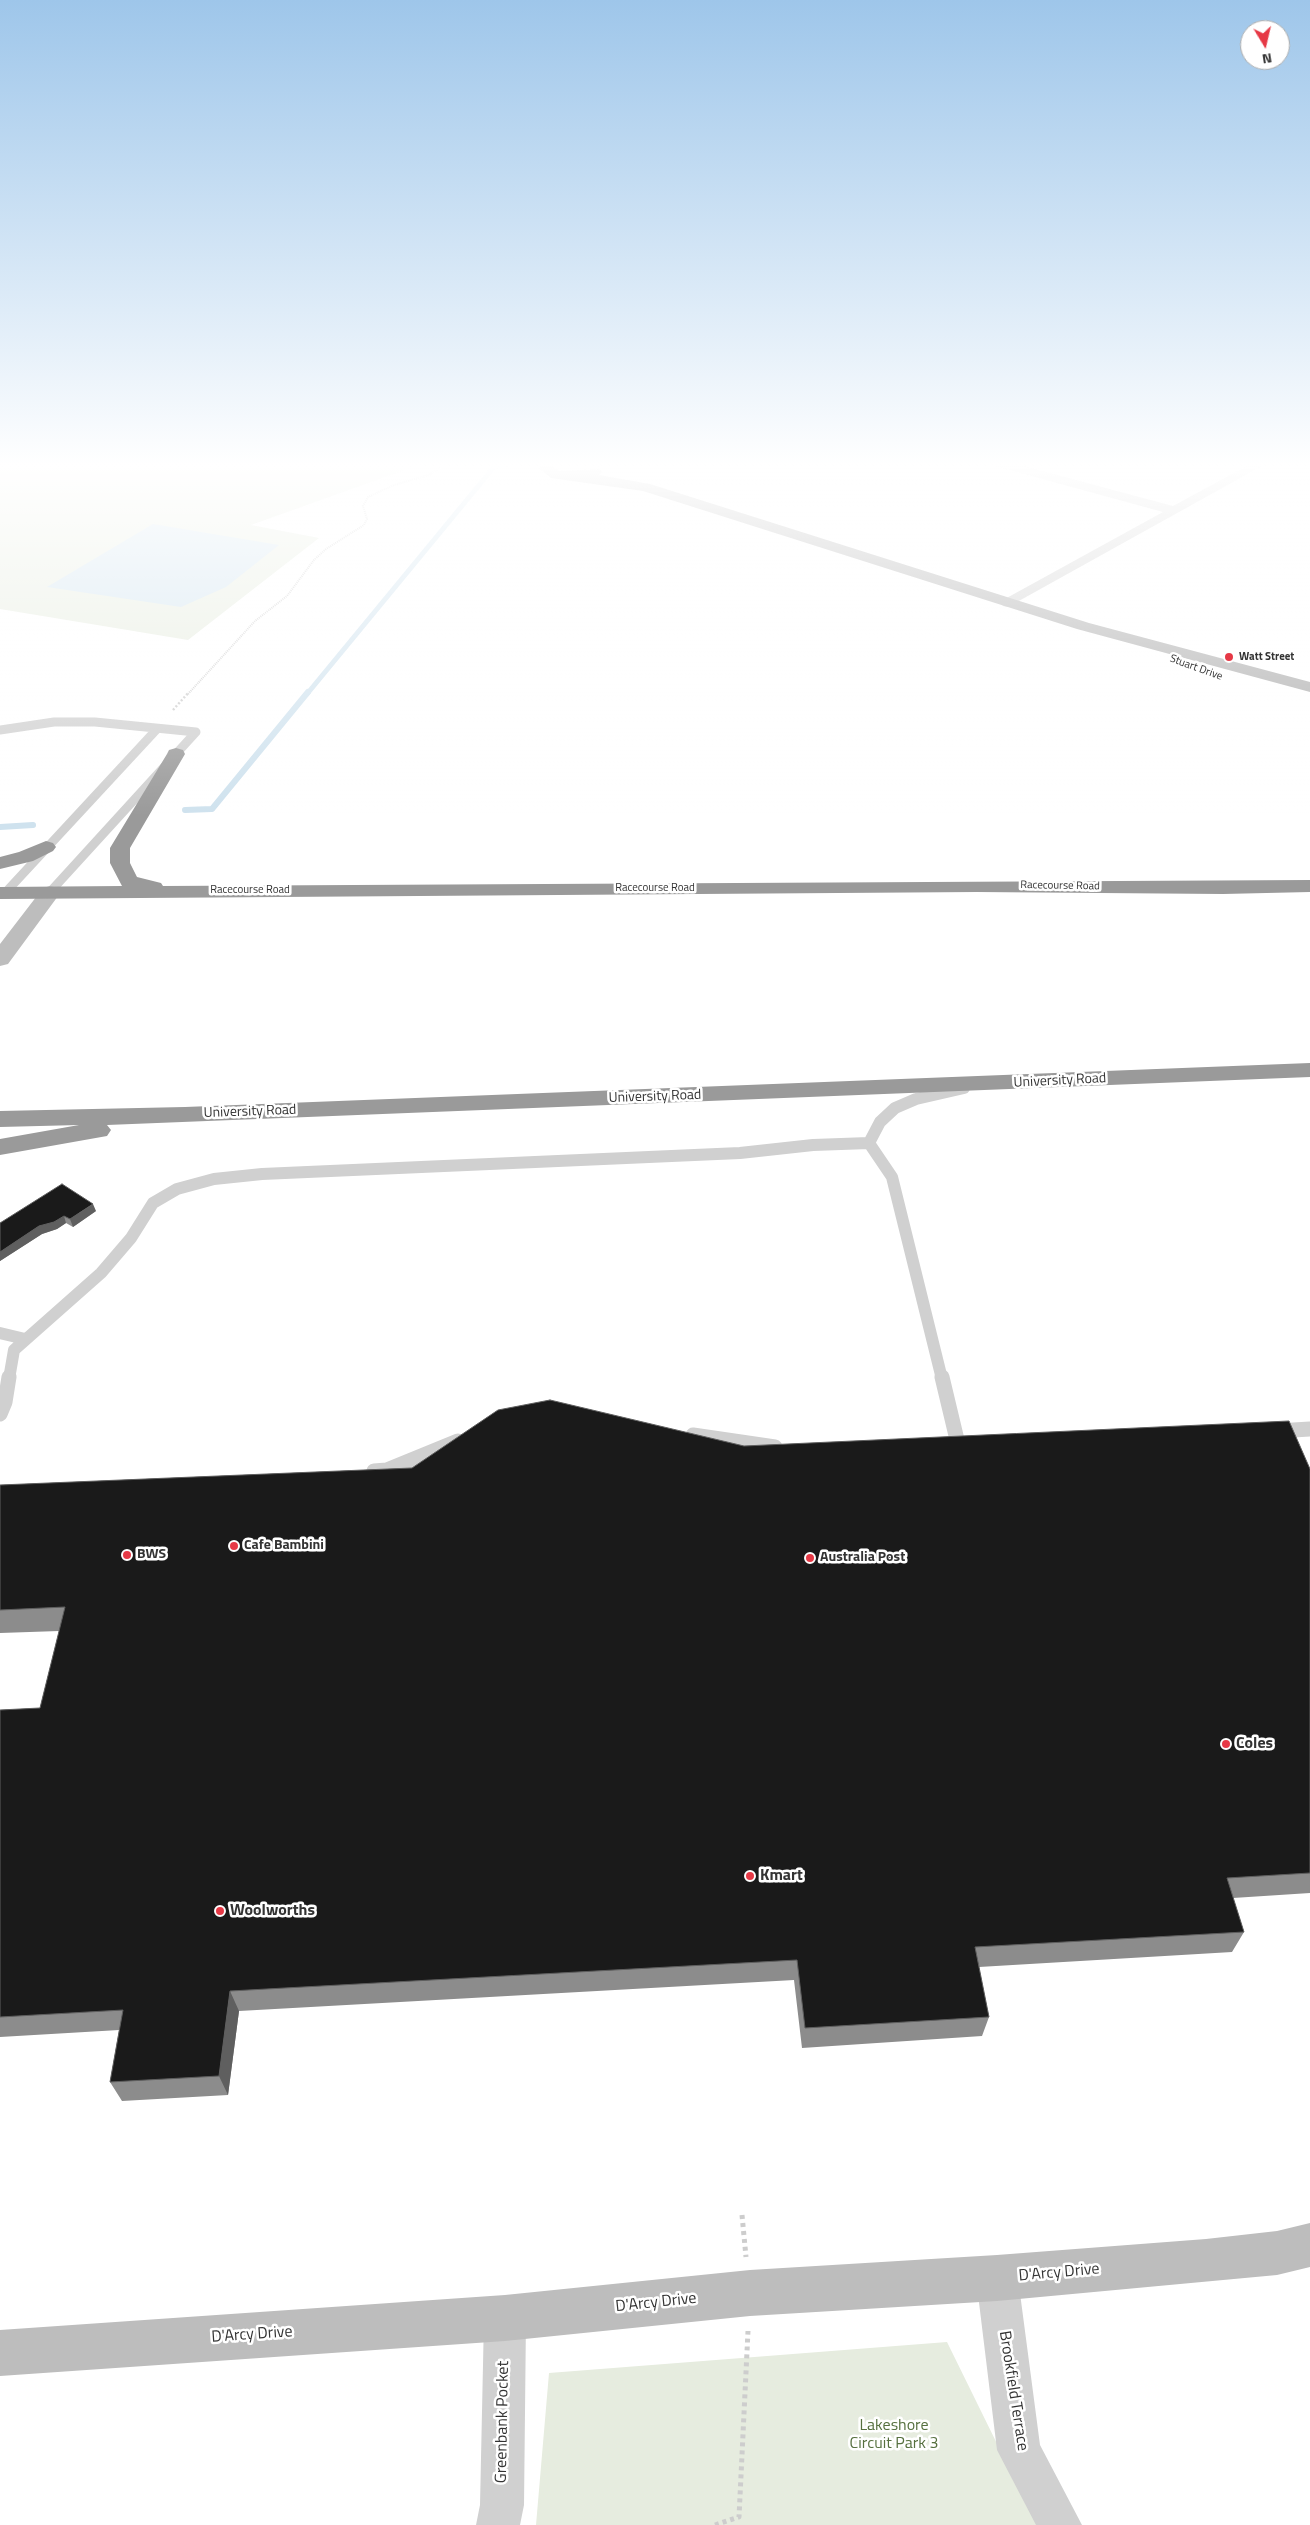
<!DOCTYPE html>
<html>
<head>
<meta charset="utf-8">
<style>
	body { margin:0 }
	#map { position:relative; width:1310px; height:2525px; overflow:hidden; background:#fff; font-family:"Titillium Web",sans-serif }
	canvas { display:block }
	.north { position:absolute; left:1240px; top:20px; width:50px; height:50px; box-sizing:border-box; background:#fff; border:1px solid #adadad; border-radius:50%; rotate:171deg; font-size:14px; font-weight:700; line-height:20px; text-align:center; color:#333 }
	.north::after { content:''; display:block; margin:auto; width:18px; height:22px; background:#e63946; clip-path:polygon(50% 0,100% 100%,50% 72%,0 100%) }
</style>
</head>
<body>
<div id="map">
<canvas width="1310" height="2525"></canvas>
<div class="north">N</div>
</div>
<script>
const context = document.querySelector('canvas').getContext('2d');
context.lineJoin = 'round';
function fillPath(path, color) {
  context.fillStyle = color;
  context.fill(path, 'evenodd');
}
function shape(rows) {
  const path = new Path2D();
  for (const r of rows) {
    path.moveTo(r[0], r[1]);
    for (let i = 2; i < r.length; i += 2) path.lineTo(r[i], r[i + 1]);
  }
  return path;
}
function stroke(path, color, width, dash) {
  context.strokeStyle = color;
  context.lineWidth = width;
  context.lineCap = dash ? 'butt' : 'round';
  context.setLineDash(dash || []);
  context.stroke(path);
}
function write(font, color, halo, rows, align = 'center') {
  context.font = font + ' "Titillium Web",sans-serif';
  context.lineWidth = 5;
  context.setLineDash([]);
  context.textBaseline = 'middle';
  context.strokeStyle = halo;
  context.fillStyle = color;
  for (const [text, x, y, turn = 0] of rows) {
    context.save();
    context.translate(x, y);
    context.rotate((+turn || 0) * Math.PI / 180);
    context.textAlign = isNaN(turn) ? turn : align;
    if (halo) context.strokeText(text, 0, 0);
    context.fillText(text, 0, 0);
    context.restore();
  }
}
fillPath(shape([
	[0,462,427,462,251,525,319,538,188,640,0,609],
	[947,2342,1037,2525,536,2525,549,2373]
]), '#e6ecdf');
fillPath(shape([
	[153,524,279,545,226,587,181,607,47,587]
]), '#cfe2ee');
stroke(shape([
	[307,694,494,467,516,462]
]), '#cfe2ee', 5);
stroke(shape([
	[185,810,212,809,308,692],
	[0,827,33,825]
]), '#cfe2ee', 6);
stroke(shape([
	[188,694,255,621,287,596,314,560,326,549,364,525,367,519,363,506,368,497,394,485,429,475,448,462]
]), '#cdcdcd', 2, [1, 1]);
stroke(shape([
	[173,710,189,692]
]), '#cdcdcd', 2.5, [2, 2]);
stroke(shape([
	[742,2215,746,2257],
	[715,2525,739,2517,748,2331]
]), '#cdcdcd', 5, [4, 4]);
stroke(shape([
	[0,730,54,722,95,722,196,732],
	[50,892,196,732],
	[5,893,157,729]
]), '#d0d0d0', 9);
stroke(shape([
	[869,1143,880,1122,895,1108,916,1099,964,1088],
	[0,1333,25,1339],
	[9,1379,14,1350,101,1273,131,1238,153,1203,177,1189,214,1179,262,1174,740,1153,813,1145,869,1143,892,1177,942,1379]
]), '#d0d0d0', 12);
stroke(shape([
	[942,1377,958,1444,950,1444],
	[0,1414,5,1402,9,1377],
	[1277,1431,1310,1429],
	[693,1435,775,1447],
	[374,1471,387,1470,458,1441]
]), '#d0d0d0', 15);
fillPath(shape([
	[605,462,598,467,592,463,592,462,605,462],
	[989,462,1009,462,1173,506,1254,462,1269,462,1008,607,1003,606,1001,603,1003,600,1163,512,991,465,989,462],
	[997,2257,1011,2264,1018,2278,1040,2445,1082,2525,1036,2525,997,2450,976,2278,983,2264,997,2257],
	[505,2297,520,2303,526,2318,524,2505,520,2525,476,2525,480,2505,484,2318,490,2303,505,2297]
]), '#d0d0d0');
fillPath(shape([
	[50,886,57,888,61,892,8,964,0,966,0,944,43,888,50,886],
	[1310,2223,1310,2267,1277,2275,997,2301,750,2316,505,2341,0,2376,0,2330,505,2295,750,2270,997,2255,1206,2239,1277,2231,1310,2223]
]), '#bdbdbd');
fillPath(shape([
	[544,462,558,462,554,467,559,471,600,469,602,472,599,475,650,484,1089,623,1310,682,1310,692,1077,629,643,491,551,478,539,468,544,462]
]), '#ababab');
fillPath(shape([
	[176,748,183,750,185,754,130,848,130,863,137,877,161,883,163,886,1310,880,1310,892,1223,894,977,892,0,899,0,887,122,886,110,863,110,848,167,754,169,750,176,748],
	[46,841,53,843,56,847,53,851,33,861,0,869,0,857,19,852,46,841],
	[1310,1063,1310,1077,107,1125,111,1130,107,1136,0,1155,0,1139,79,1125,0,1127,0,1111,185,1107,1310,1063]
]), '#9a9a9a');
fillPath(shape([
	[96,1211,73,1227,66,1223,57,1229,42,1234,0,1261,0,1223],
	[744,1446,1310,1469,1310,1893,1233,1898,1244,1932,1232,1952,979,1967,989,2017,982,2036,802,2048,794,1980,239,2011,228,2095,122,2101,110,2082,119,2030,0,2037,0,1710,40,1708,59,1631,0,1633,0,1485,412,1468]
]), '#8c8c8c');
fillPath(shape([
	[93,1204,96,1211,73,1227,70,1219],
	[64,1216,66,1223,57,1229,42,1234,0,1261,0,1252,39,1226],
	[230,1991,239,2011,228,2095,219,2076]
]), '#5f5f5f');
const building = shape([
	[62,1184,93,1204,70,1219,64,1216,54,1222,39,1226,0,1252,0,1223,62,1184],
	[550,1400,744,1446,1289,1421,1310,1469,1310,1873,1227,1878,1244,1932,975,1947,989,2017,805,2028,797,1960,230,1991,219,2076,110,2082,123,2010,0,2017,0,1710,40,1708,65,1607,0,1610,0,1485,412,1468,498,1410,550,1400]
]);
fillPath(building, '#1a1a1a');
stroke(building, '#5f5f5f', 1);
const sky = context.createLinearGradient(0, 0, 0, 816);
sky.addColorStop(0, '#9ec6ea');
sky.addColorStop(0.57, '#fff');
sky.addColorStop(1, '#ffffff00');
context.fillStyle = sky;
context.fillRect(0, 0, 1310, 816);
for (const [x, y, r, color] of [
	[1229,657,5,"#e63946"],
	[234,1546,5,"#e63946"],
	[127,1555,5,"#e63946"],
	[810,1558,5,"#e63946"],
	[1226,1744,5,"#e63946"],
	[750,1876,5,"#e63946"],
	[220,1911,5,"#e63946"]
]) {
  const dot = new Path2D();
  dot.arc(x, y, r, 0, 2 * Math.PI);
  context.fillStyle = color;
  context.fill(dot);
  stroke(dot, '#fff', 2);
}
write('bold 11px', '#333', '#fff', [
	["Watt Street",1239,657]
], 'left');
write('11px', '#333', '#fff', [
	["Stuart Drive",1196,668,20],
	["Racecourse Road",1060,886,1],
	["Racecourse Road",655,888],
	["Racecourse Road",250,890]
]);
write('14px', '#333', '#fff', [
	["University Road",1060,1081,-3],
	["University Road",655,1097,-2],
	["University Road",250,1112,-2]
]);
write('bold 14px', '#333', '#fff', [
	["Cafe Bambini",244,1546],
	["BWS",137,1555],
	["Australia Post",820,1558]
], 'left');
write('bold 16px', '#333', '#fff', [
	["Coles",1236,1744],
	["Kmart",760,1876],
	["Woolworths",230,1911]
], 'left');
write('16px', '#333', '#fff', [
	["D'Arcy Drive",1059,2273,-5],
	["D'Arcy Drive",656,2303,-6],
	["D'Arcy Drive",252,2335,-4],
	["Brookfield Terrace",1013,2391,81],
	["Greenbank Pocket",503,2422,-89]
]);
write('16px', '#56703f', '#fff', [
	["Lakeshore",894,2426],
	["Circuit Park 3",894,2444]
]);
</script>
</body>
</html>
